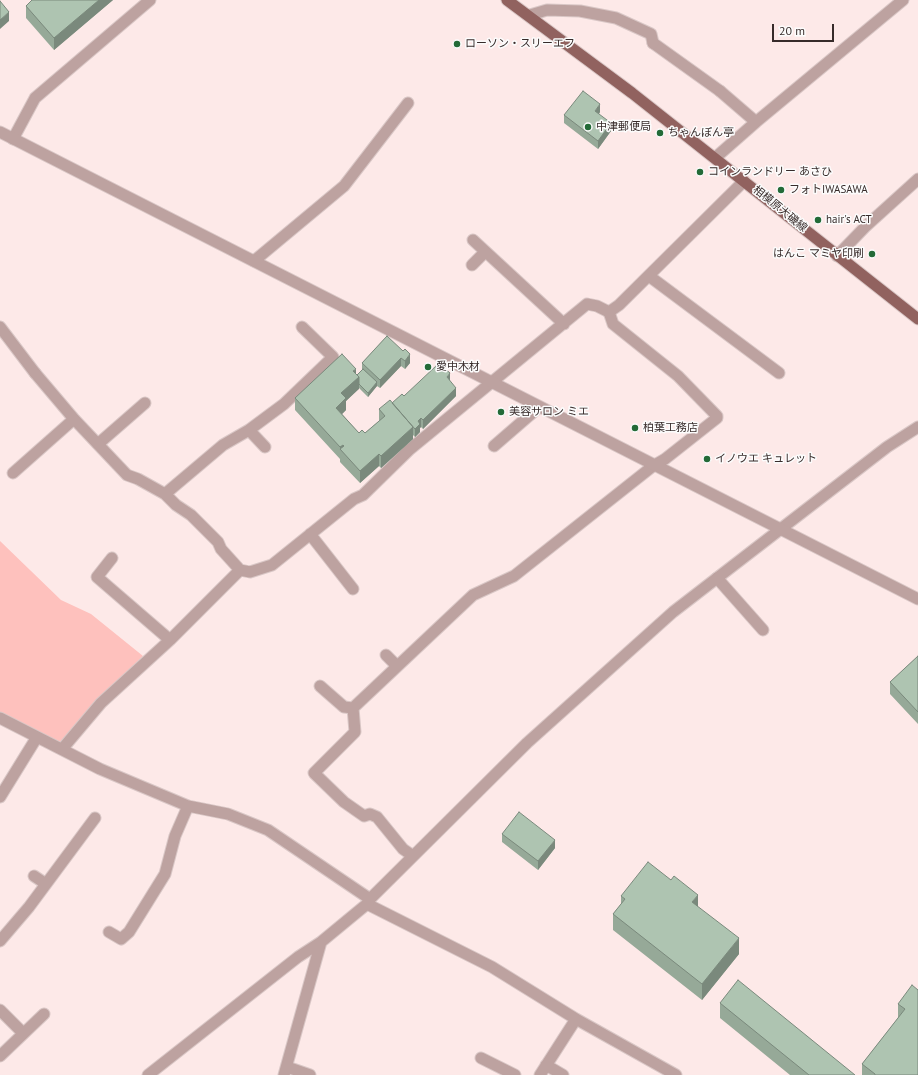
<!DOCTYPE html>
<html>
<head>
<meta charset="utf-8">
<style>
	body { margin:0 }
	#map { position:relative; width:918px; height:1075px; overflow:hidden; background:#fde9e8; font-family:"PT Sans",sans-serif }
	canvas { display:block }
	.scale { position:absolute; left:772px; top:24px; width:62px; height:18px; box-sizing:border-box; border:2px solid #372b2a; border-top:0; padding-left:5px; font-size:12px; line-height:14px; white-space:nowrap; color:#372b2a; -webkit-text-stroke:3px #fcfcfc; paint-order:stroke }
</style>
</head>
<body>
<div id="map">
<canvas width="918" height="1075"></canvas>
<div class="scale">20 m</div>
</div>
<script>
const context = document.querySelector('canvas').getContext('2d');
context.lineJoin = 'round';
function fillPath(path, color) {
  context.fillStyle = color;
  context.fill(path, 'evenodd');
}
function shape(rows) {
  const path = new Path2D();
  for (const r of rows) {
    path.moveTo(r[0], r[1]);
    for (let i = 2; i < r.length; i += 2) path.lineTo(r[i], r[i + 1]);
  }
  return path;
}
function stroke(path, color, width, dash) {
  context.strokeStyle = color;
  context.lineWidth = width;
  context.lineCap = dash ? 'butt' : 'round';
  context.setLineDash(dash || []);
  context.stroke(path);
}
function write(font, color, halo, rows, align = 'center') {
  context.font = font + ' "PT Sans","Noto Sans JP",sans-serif';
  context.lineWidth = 3;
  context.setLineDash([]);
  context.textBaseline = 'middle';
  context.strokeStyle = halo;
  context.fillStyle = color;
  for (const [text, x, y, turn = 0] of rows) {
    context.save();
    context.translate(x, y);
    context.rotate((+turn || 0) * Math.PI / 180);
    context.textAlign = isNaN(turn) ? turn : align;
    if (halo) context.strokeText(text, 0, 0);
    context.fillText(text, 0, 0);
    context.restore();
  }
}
fillPath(shape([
	[0,541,61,600,91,614,143,656,89,711,62,745,0,716]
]), '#fec1bd');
const service = shape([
	[653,43,720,91],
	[837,256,865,227,918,179],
	[609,312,613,324,678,376,717,416,717,418,665,459,653,466],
	[0,327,35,373],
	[98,444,145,403],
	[494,446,539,407],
	[717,578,763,630],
	[367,904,492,967,576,1019,676,1075],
	[481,1058,515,1075],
	[546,1065,563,1075],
	[540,1075,576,1019]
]);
const minor = shape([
	[530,15,547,10,580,11,616,18,651,34,653,43],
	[720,91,756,122],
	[13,139,35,98,150,0],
	[715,158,756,122,903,0],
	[473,240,564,324],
	[254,261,344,186,408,103],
	[472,265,485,252],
	[649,276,779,373],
	[35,373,74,419,127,475,138,479,165,494,176,505,191,515,218,542,221,549,240,570,250,572,272,565,354,499,363,495,409,450,587,304,597,306,609,312,619,305,744,181],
	[249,430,265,447],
	[13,473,74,419],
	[165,494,223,445,249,430,284,404,333,357,302,327],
	[310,534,353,589],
	[112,558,97,577,170,640],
	[386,655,397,666],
	[320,686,344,707,353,708],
	[0,718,100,769,188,806,228,814,268,830,370,899],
	[63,748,101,703,170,640,240,570],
	[0,797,37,737],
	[413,856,403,849,377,817,370,814,364,816,344,802,314,773,355,732,353,708,473,595,514,576,653,466],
	[34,876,46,884],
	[109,932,121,939,129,932,165,874,175,836,188,806],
	[0,941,29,907,95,818],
	[0,1010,20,1030,22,1035,0,1056],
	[22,1035,44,1014],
	[287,1067,310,1075],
	[148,1075,298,957,321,942,367,904,370,899,527,743,673,612,887,447,918,427],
	[284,1075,321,942]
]);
const tertiary = shape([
	[0,132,918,599]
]);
const primary = shape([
	[507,0,632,93,918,319]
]);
stroke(service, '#d9c7c6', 13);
stroke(minor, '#d9c7c6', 13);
stroke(tertiary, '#d9c7c6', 13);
stroke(primary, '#d9c7c6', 13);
stroke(service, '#bda2a0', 11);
stroke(minor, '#bda2a0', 11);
stroke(tertiary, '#bda2a0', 11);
stroke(primary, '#91625f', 11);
fillPath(shape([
	[113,0,54,50,26,18,26,6],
	[600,112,599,114,611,131,598,149,564,123,564,115],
	[387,336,410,363,405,369,401,366,380,388,377,386,368,397,359,388,346,401,346,410,342,414,359,433,365,433,379,421,379,409,392,403,404,396,450,381,456,396,423,429,421,427,420,428,420,432,415,437,413,435,413,439,381,468,379,466,360,483,340,462,340,459,295,410,295,398,356,374,357,375,362,371,362,363],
	[918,656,918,724,890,694,890,682],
	[502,834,555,848,538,870,502,842],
	[621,896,739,954,702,1000,613,930,613,914,621,904],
	[918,990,918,1075,862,1075,862,1064,898,1018,898,1004],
	[720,1003,855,1075,790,1075,720,1018]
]), '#96a998');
fillPath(shape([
	[99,0,113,0,54,50,54,38],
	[9,12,9,21,0,29,0,20],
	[600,104,600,112,595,119,595,111],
	[611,123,611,131,598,149,598,141],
	[410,354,410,363,405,369,405,361],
	[401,358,401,366,380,388,380,380],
	[356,369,356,379,359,377,359,389,346,401,346,410,336,420,336,408,341,393,353,371],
	[450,373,450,382,447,377],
	[377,382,377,386,368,397,368,393],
	[456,388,456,396,423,429,423,420],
	[421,418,421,427,420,428,420,432,415,437,415,429,418,421],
	[413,427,413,439,381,468,381,456],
	[343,445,343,452,340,449,340,459,340,447],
	[379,454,379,466,360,483,360,471],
	[555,840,555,848,538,870,538,861],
	[698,895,698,911,692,902],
	[739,938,739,954,702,1000,702,984]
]), '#7a897c');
const building = shape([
	[32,0,99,0,54,38,26,6,32,0],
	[0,1,9,12,0,20,0,1],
	[583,91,600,104,595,111,611,123,598,141,564,115,583,91],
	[387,336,403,351,405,349,410,354,405,361,401,358,380,380,362,363,387,336],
	[342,354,356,369,353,371,359,377,341,393,346,398,336,408,359,433,362,430,365,433,385,416,379,409,390,400,413,427,381,456,379,454,360,471,340,449,344,446,343,445,340,447,295,398,342,354],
	[436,366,439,369,443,367,450,373,447,377,456,388,423,420,421,418,418,421,420,424,415,429,392,403,402,394,404,396,436,366],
	[363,369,377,382,368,393,359,384,359,377,357,375,363,369],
	[918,656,918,712,890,682,918,656],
	[519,812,555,840,538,861,502,834,519,812],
	[648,862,671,880,674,876,698,895,692,902,739,938,702,984,613,914,625,899,621,896,648,862],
	[738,980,855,1075,809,1075,720,1003,738,980],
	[912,985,918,990,918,1075,875,1075,875,1074,862,1064,905,1009,898,1004,912,985]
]);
fillPath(building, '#aec4b1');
stroke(building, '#7a897c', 1);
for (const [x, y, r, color] of [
	[457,44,4,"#236a37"],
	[588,127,4,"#236a37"],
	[660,133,4,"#236a37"],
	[700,172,4,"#236a37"],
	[781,190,4,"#236a37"],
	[818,220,4,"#236a37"],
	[872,254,4,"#236a37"],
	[428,367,4,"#236a37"],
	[501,412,4,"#236a37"],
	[635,428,4,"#236a37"],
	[707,459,4,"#236a37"]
]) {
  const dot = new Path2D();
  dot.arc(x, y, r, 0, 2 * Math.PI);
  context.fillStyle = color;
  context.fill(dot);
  stroke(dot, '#fcfcfc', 1.5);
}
write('11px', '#372b2a', '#fcfcfc', [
	["ローソン・スリーエフ",465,44],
	["中津郵便局",596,127],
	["ちゃんぽん亭",668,133],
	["コインランドリー あさひ",708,172],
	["フォトIWASAWA",789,190],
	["hair's ACT",826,220],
	["はんこ マミヤ印刷",864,254,"right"],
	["愛中木材",436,367],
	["美容サロン ミエ",509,412],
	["柏葉工務店",643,428],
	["イノウエ キュレット",715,459]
], 'left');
write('11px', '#372b2a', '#fcfcfc', [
	["相模原大磯線",780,209,39]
]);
</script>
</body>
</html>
